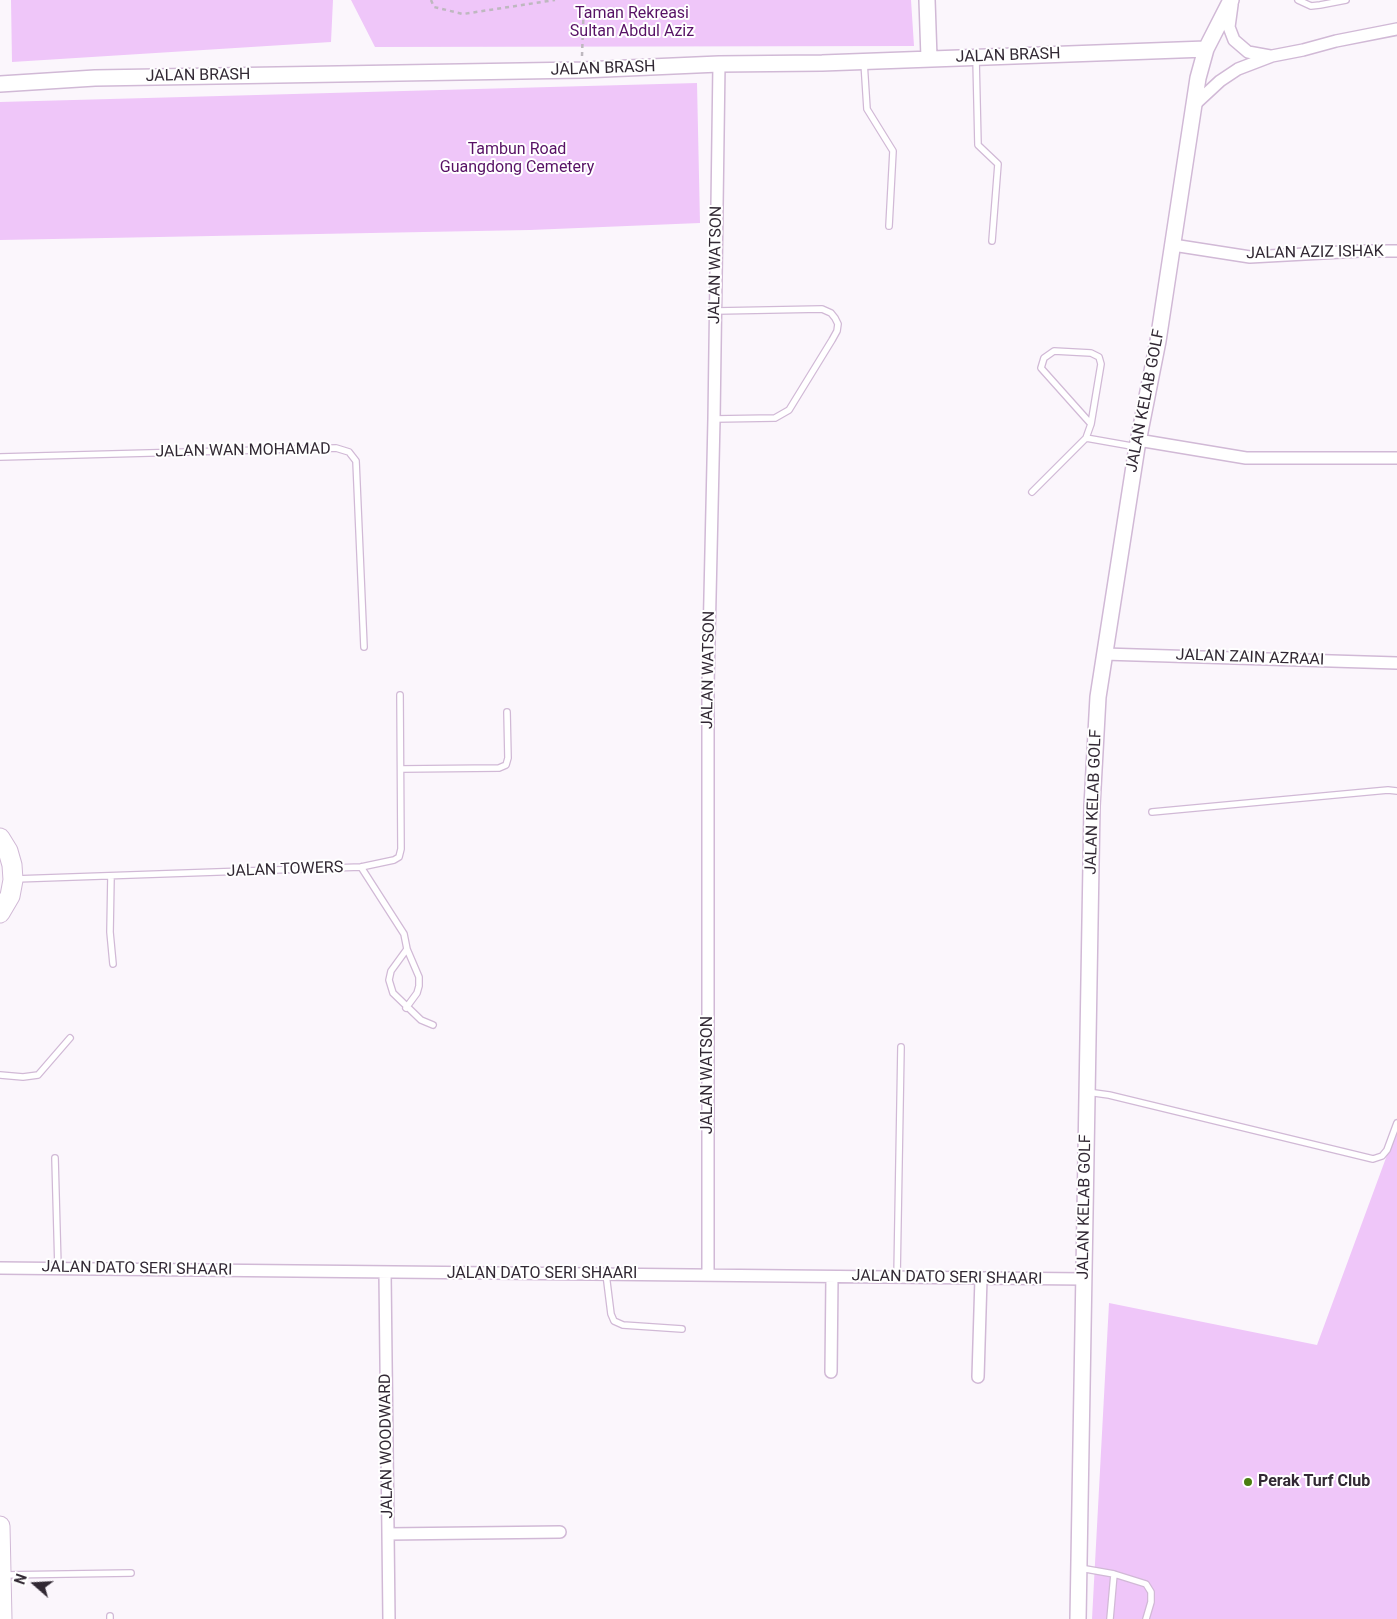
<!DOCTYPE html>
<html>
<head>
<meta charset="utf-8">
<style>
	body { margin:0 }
	#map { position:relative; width:1397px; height:1619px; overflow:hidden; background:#fbf6fc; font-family:Roboto,sans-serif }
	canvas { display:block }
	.north { position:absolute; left:10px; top:1559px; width:50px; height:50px; -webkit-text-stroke:4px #fff; paint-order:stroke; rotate:289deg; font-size:14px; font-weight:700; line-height:20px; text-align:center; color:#322934 }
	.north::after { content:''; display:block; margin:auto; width:18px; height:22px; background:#322934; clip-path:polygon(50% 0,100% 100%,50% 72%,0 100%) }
</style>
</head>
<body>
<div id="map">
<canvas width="1397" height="1619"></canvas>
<div class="north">N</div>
</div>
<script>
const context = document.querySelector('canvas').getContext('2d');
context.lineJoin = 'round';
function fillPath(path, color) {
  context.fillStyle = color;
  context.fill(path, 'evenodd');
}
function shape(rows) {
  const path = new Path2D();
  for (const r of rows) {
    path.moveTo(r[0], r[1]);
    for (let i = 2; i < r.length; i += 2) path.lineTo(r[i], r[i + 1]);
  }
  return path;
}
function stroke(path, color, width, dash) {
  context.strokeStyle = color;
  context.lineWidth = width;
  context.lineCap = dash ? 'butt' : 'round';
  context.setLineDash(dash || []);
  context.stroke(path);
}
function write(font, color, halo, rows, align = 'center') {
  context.font = font + ' Roboto,sans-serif';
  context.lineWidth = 4;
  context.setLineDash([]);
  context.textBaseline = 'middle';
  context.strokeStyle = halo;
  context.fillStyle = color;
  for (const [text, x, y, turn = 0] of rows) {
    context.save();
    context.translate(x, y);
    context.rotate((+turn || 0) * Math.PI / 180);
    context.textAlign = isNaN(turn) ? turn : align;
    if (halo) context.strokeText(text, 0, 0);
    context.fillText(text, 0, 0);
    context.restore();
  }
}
fillPath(shape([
	[11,0,333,0,331,42,12,62],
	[351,0,911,0,914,46,375,47],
	[697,83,700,223,530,230,0,240,0,102],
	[1397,1128,1397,1619,1092,1619,1109,1303,1317,1345]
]), '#efc6f9');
const service = shape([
	[1298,0,1311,6,1320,5,1346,0],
	[976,58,978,145,998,164,992,241],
	[864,62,867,109,893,151,889,226],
	[714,419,775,418,789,410,832,340,837,331,838,324,835,318,831,313,822,309,716,311],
	[1086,438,1091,424,1041,368,1044,358,1054,351,1091,353,1099,357,1101,364,1091,424],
	[0,457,336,448,349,452,356,461,364,647],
	[1032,492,1086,438,1137,447],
	[401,769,499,768,506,765,508,758,507,712],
	[1152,812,1388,790,1397,791],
	[361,867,404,934,407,949,391,971,389,980,393,993,421,1020,433,1025],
	[111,876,110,932,113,964],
	[15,879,361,867,394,860,399,857,401,849,400,695],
	[406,1008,417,993,419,986,419,977,407,949],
	[0,1075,23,1077,38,1075,70,1038],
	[1087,1092,1109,1095,1373,1159,1382,1156,1387,1150,1397,1123],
	[55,1158,58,1268],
	[606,1274,611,1314,614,1321,623,1325,682,1329],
	[897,1277,901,1047],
	[1080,1568,1114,1574,1146,1584,1151,1592,1151,1602,1146,1619],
	[3,1575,131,1573],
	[110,1619,110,1616],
	[1110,1619,1114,1574]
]);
const minor = shape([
	[1232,5,1229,27,1234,40,1248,52,1270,56],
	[1193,106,1220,81,1238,69,1272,56,1303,50,1336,41,1397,29],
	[1173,245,1250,257,1360,251,1397,251],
	[1138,440,1246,458,1397,458],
	[1104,654,1397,663],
	[0,1268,1084,1279],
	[385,1273,389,1619],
	[708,1275,708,685,714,419,719,64],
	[831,1372,832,1277],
	[978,1377,981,1278],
	[388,1534,560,1532]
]);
const tertiary = shape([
	[927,0,929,58],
	[0,84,95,78,582,70,719,64,822,63,1206,49],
	[1078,1619,1092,806,1098,697,1137,447,1158,341,1198,78,1206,49,1231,0]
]);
const primary = shape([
	[0,838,8,851,12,865,13,880,10,896,0,913],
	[0,1526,2,1619]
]);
stroke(service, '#d1b9d6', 8);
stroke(minor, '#d1b9d6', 14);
stroke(tertiary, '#d1b9d6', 18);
stroke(primary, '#d1b9d6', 21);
stroke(shape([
	[431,0,434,7,463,14,555,0],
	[582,56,584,0]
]), '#beb8bf', 2.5, [4, 4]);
stroke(service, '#fff', 5.5);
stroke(minor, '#fff', 11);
stroke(tertiary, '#fff', 15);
stroke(primary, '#fff', 19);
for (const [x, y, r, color] of [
	[1248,1482,5,"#4a7e11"]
]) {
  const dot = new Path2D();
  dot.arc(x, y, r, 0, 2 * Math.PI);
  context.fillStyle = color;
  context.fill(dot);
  stroke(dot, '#fff', 2);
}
write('16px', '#571165', '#fff', [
	["Taman Rekreasi",632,14],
	["Sultan Abdul Aziz",632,32],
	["Tambun Road",517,150],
	["Guangdong Cemetery",517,168]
]);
write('16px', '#322934', '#fff', [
	["JALAN BRASH",1008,56,-2],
	["JALAN BRASH",603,69,-2],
	["JALAN BRASH",198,76,-1],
	["JALAN AZIZ ISHAK",1315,253,-1],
	["JALAN WATSON",716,265,-89],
	["JALAN KELAB GOLF",1146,401,-79],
	["JALAN WAN MOHAMAD",243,451,-1],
	["JALAN ZAIN AZRAAI",1250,658,2],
	["JALAN WATSON",709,670,-89],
	["JALAN KELAB GOLF",1094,802,-88],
	["JALAN TOWERS",285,870,-2],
	["JALAN WATSON",708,1075,-90],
	["JALAN KELAB GOLF",1085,1207,-89],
	["JALAN DATO SERI SHAARI",137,1269,1],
	["JALAN DATO SERI SHAARI",542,1274],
	["JALAN DATO SERI SHAARI",947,1278,1],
	["JALAN WOODWARD",387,1446,-91]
]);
write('bold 16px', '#322934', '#fff', [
	["Perak Turf Club",1258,1482]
], 'left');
</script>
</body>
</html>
